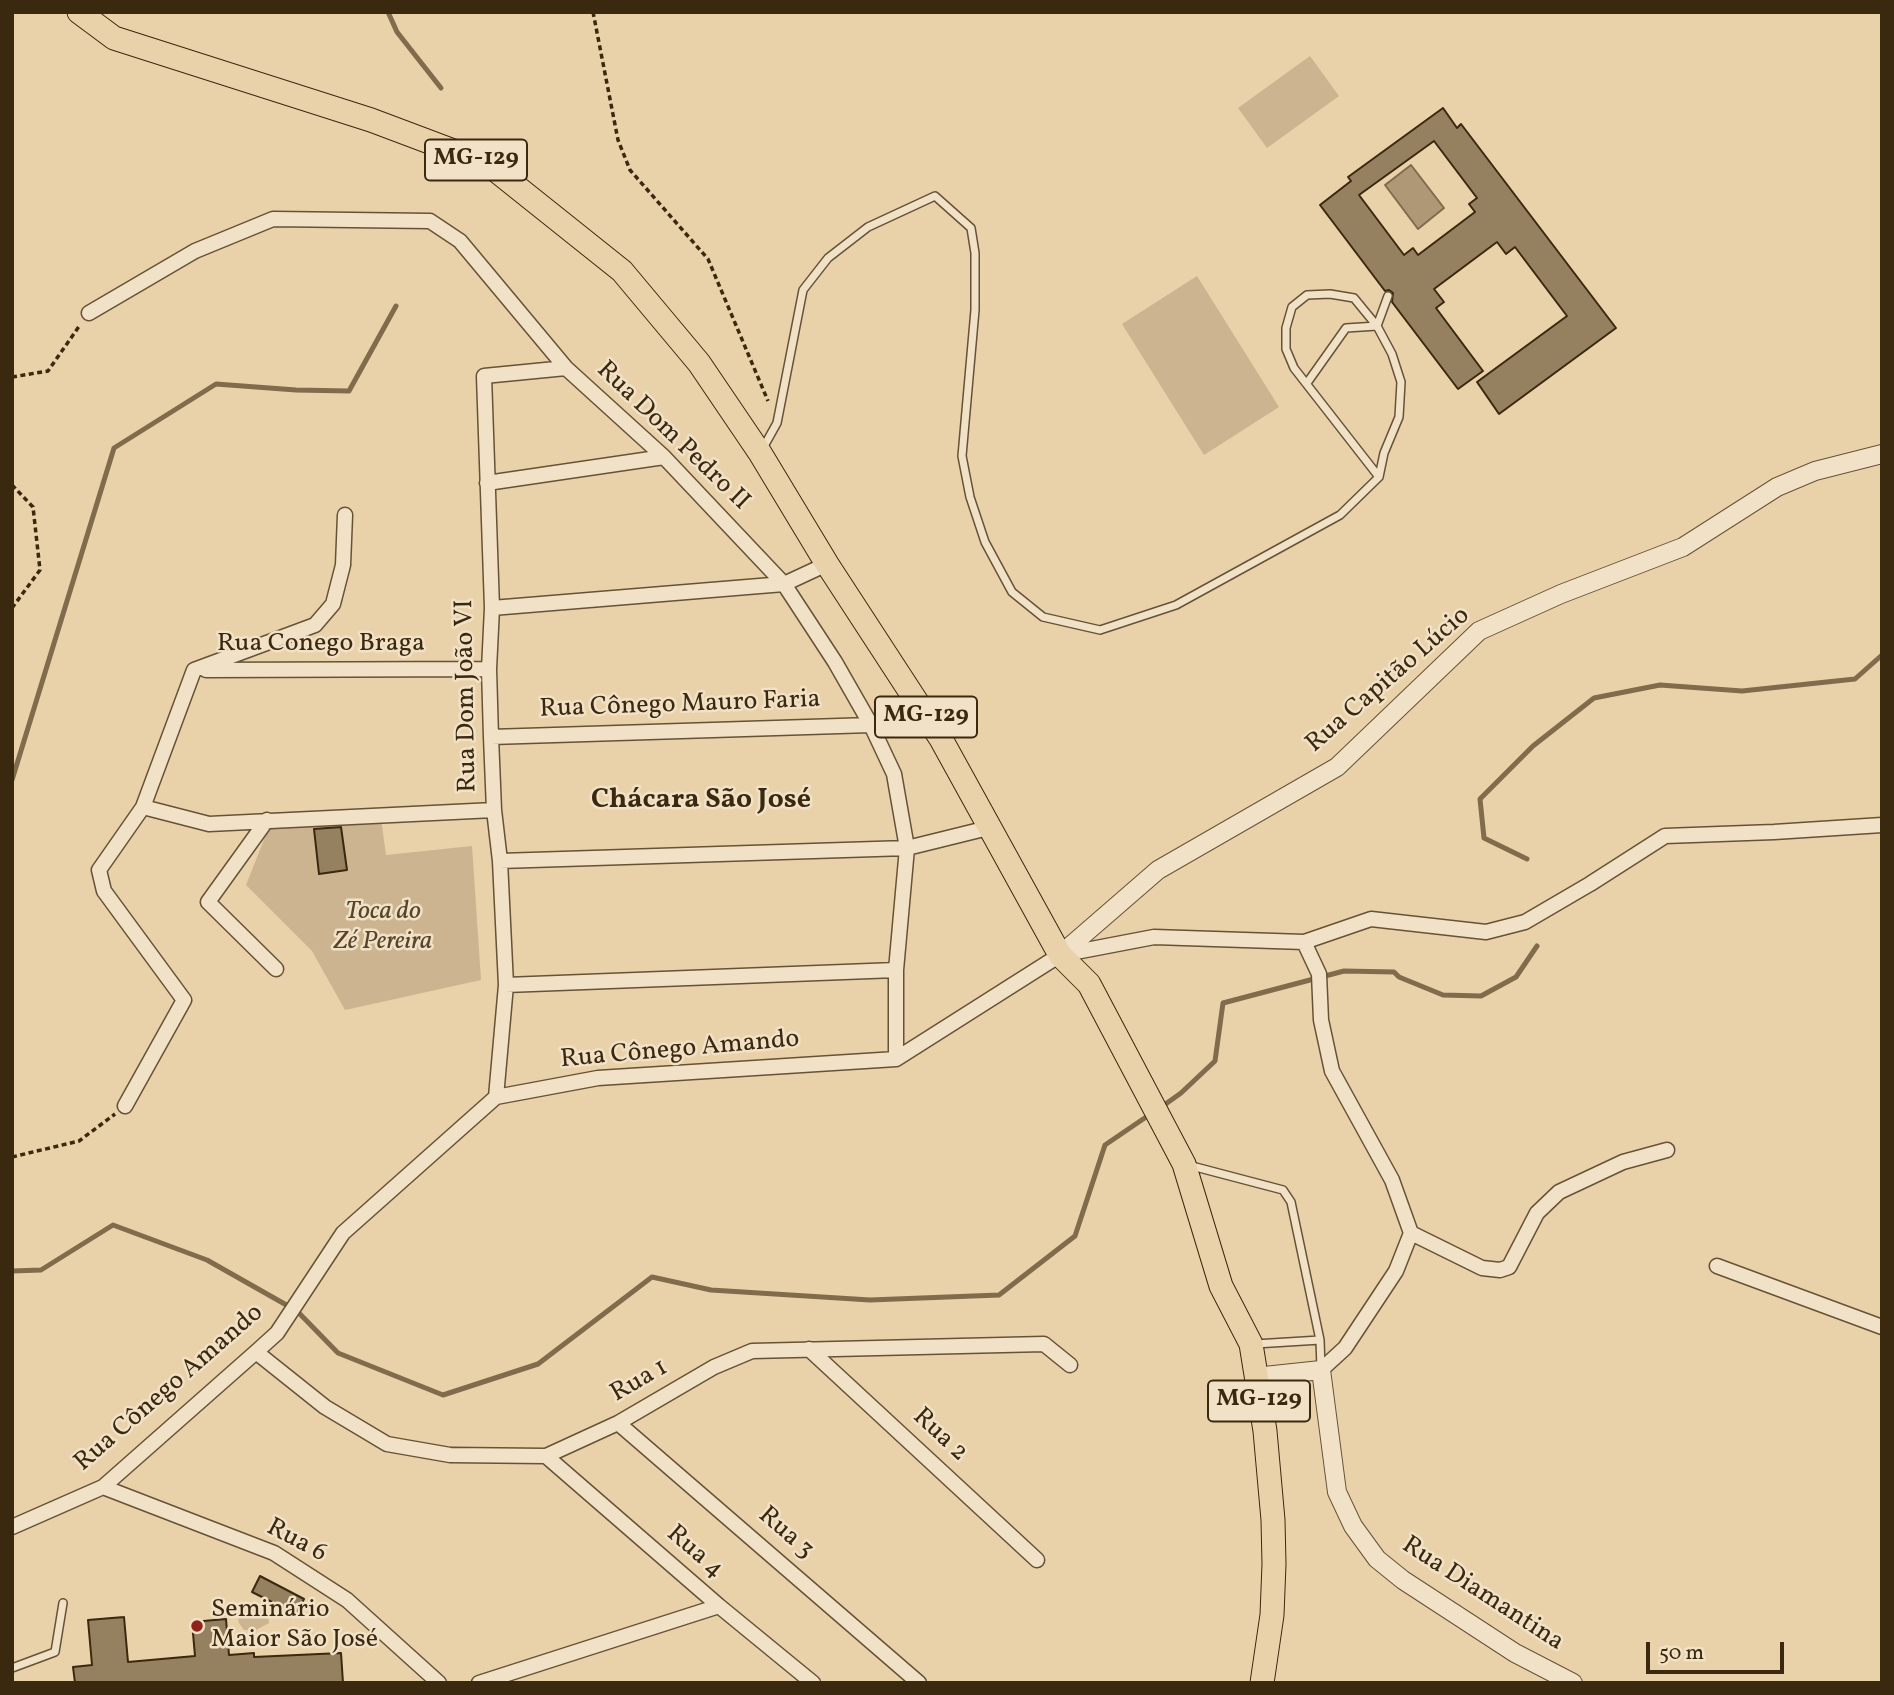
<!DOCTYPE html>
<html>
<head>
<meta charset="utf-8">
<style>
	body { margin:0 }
	#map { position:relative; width:1894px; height:1695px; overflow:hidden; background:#e9d1a9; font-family:Vollkorn,serif }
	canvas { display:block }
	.frame { position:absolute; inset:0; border:14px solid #3a280f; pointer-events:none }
	.scale { position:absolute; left:1646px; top:1642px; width:138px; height:32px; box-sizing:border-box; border:4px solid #3a280f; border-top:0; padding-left:9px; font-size:21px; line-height:24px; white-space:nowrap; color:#3a280f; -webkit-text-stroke:5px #f1e1c7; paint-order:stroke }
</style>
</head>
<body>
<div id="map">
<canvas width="1894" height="1695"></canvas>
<div class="frame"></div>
<div class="scale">50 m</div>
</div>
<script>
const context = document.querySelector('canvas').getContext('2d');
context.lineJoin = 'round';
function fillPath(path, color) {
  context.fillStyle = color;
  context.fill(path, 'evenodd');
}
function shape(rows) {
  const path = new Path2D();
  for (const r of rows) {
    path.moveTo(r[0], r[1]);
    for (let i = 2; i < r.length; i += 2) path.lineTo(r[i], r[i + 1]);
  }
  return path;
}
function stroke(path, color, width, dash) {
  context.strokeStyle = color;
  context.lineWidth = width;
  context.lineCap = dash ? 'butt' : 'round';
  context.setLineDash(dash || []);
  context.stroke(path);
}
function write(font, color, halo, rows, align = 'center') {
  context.font = font + ' Vollkorn,serif';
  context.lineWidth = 5;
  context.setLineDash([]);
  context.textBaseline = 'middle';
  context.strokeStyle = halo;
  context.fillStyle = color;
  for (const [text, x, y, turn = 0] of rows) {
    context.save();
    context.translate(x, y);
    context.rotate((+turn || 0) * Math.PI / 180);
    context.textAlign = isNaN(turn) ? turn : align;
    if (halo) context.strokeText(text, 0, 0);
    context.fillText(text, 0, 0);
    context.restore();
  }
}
fillPath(shape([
	[1310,56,1339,96,1267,148,1238,108],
	[1197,276,1279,407,1204,455,1122,324],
	[380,811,386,855,472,846,481,980,345,1010,312,951,246,885,275,812],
	[242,1602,268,1614,269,1623,256,1630,244,1630,239,1623,237,1615]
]), '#cbb48f');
const water = shape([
	[1411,165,1444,208,1418,229,1385,185,1411,165]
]);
fillPath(water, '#ae9875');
stroke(water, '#806b4c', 2);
stroke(shape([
	[388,12,397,32,441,88],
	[12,780,114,448,216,384,296,390,349,391,396,306],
	[1527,859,1484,838,1480,799,1533,746,1594,698,1660,685,1742,691,1855,679,1882,655],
	[1160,1108,1181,1093,1215,1061,1223,1003,1344,971,1394,972,1399,977,1443,995,1481,996,1516,977,1537,946],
	[12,1271,41,1270,113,1225,207,1260,297,1311,338,1353,443,1395,538,1364,652,1277,711,1290,870,1300,999,1295,1075,1236,1105,1145,1152,1113]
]), '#806b4c', 5);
const building = shape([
	[1443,108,1457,128,1461,124,1616,328,1499,414,1477,382,1567,316,1515,247,1506,254,1497,242,1434,289,1444,302,1436,308,1483,371,1458,389,1392,302,1393,293,1389,290,1385,291,1320,205,1351,181,1348,177,1443,108],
	[1434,141,1477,198,1469,204,1475,212,1418,255,1413,248,1404,255,1359,195,1434,141],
	[341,827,347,870,319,874,314,829,341,827],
	[260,1576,304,1599,296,1614,252,1592,260,1576],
	[124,1617,128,1662,195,1656,192,1622,226,1619,229,1655,254,1653,254,1657,341,1653,343,1683,75,1683,73,1667,92,1665,88,1620,124,1617]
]);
fillPath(building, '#95805f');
stroke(building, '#3a280f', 2);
const service = shape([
	[1307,383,1346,328,1377,326,1388,296],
	[763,448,777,423,803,290,828,258,868,227,935,196,971,228,975,253,975,310,962,456,970,497,985,542,1012,592,1043,617,1100,630,1176,605,1340,515,1379,477,1384,453,1399,417,1401,382,1392,354,1377,326,1354,298,1330,294,1307,295,1292,307,1286,328,1286,349,1294,368,1379,477],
	[1188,1165,1283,1190,1291,1202,1320,1340,1321,1368],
	[1255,1344,1320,1340],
	[12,1668,55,1652,63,1603]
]);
const minor = shape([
	[89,313,195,251,273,219,430,221,460,241,566,368,664,457,784,584,835,662,871,725,894,774,907,848,896,970,896,1059],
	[487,483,664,457],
	[492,608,784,584,827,564],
	[206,670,489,669],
	[491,737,871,725],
	[143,807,209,824,494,810],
	[267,820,208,902,276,969],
	[500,861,907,848,988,828],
	[1304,942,1319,974,1321,1020,1332,1071,1392,1180,1411,1233,1396,1271,1345,1348,1321,1370],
	[506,985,896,970],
	[496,1097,506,985,500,861,494,810,491,737,489,669,492,608,484,376,566,368],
	[125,1106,184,1000,104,891,99,870,143,807,194,670,315,625,333,604,343,565,345,515],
	[1411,1233,1482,1268,1500,1270,1509,1267,1537,1213,1559,1192,1623,1162,1667,1150],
	[1717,1266,1882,1327],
	[809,1349,1037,1560],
	[256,1352,325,1407,387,1444,450,1455,546,1456,618,1423,714,1367,752,1351,1044,1344,1070,1365],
	[618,1423,919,1683],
	[546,1456,719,1606,813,1683],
	[103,1487,274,1553,347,1600,439,1683],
	[12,1527,103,1487,256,1352,277,1333,343,1233,496,1097,598,1078,896,1059,1060,955,1154,937,1304,942,1371,919,1486,932,1525,922,1590,884,1665,836,1774,832,1882,825],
	[479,1683,719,1606]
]);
const tertiary = shape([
	[1060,955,1158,870,1337,767,1479,631,1561,594,1683,547,1777,487,1815,471,1882,454],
	[1255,1377,1321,1370,1337,1492,1353,1526,1377,1559,1403,1580,1515,1653,1573,1683]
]);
const primary = shape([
	[79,12,114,38,371,120,488,164,622,271,699,363,760,453,827,564,941,739,1060,955,1089,984,1184,1164,1221,1286,1251,1344,1265,1431,1273,1520,1274,1564,1272,1615,1262,1683]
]);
stroke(service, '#665236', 10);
stroke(minor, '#665236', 17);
stroke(tertiary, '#665236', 20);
stroke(primary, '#3a280f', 25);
stroke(shape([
	[593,12,618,140,630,170,708,259,768,401],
	[12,377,48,371,80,325],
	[12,485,33,507,40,570,12,608],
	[12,1157,79,1141,115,1114]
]), '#3a280f', 3.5, [5, 3.5]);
stroke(service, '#f1e1c7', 7);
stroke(minor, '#f1e1c7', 14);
stroke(tertiary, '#f1e1c7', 18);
stroke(primary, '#e9d1a9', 23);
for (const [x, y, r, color] of [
	[197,1626,7,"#8f2418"]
]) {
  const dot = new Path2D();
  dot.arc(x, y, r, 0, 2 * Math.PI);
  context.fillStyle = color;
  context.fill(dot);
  stroke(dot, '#f1e1c7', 2.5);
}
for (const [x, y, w] of [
	[476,160,102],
	[926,717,102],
	[1259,1401,102]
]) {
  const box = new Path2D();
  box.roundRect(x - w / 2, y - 20.5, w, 41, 5);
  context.fillStyle = '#f1e1c7';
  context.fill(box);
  stroke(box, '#3a280f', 2);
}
write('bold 24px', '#3a280f', null, [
	["MG-129",476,160],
	["MG-129",926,717],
	["MG-129",1259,1401]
]);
write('26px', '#3a280f', '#f1e1c7', [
	["Rua Dom Pedro II",672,437,44],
	["Rua Conego Braga",321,645],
	["Rua Capitão Lúcio",1389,681,-41],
	["Rua Dom João VI",468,696,-91],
	["Rua Cônego Mauro Faria",680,706,-2],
	["Rua Cônego Amando",680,1051,-5],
	["Rua 1",640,1382,-30],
	["Rua Cônego Amando",170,1389,-41],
	["Rua 2",939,1436,43],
	["Rua 3",785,1534,41],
	["Rua 6",296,1542,28],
	["Rua 4",694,1553,41],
	["Rua Diamantina",1482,1595,33]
]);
write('italic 26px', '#574429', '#f1e1c7', [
	["Toca do",383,913],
	["Zé Pereira",383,943]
]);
write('26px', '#3a280f', '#f1e1c7', [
	["Seminário",211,1611],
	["Maior São José",211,1641]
], 'left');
write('bold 28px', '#3a280f', '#f1e1c7', [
	["Chácara São José",701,802]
]);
</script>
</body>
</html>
